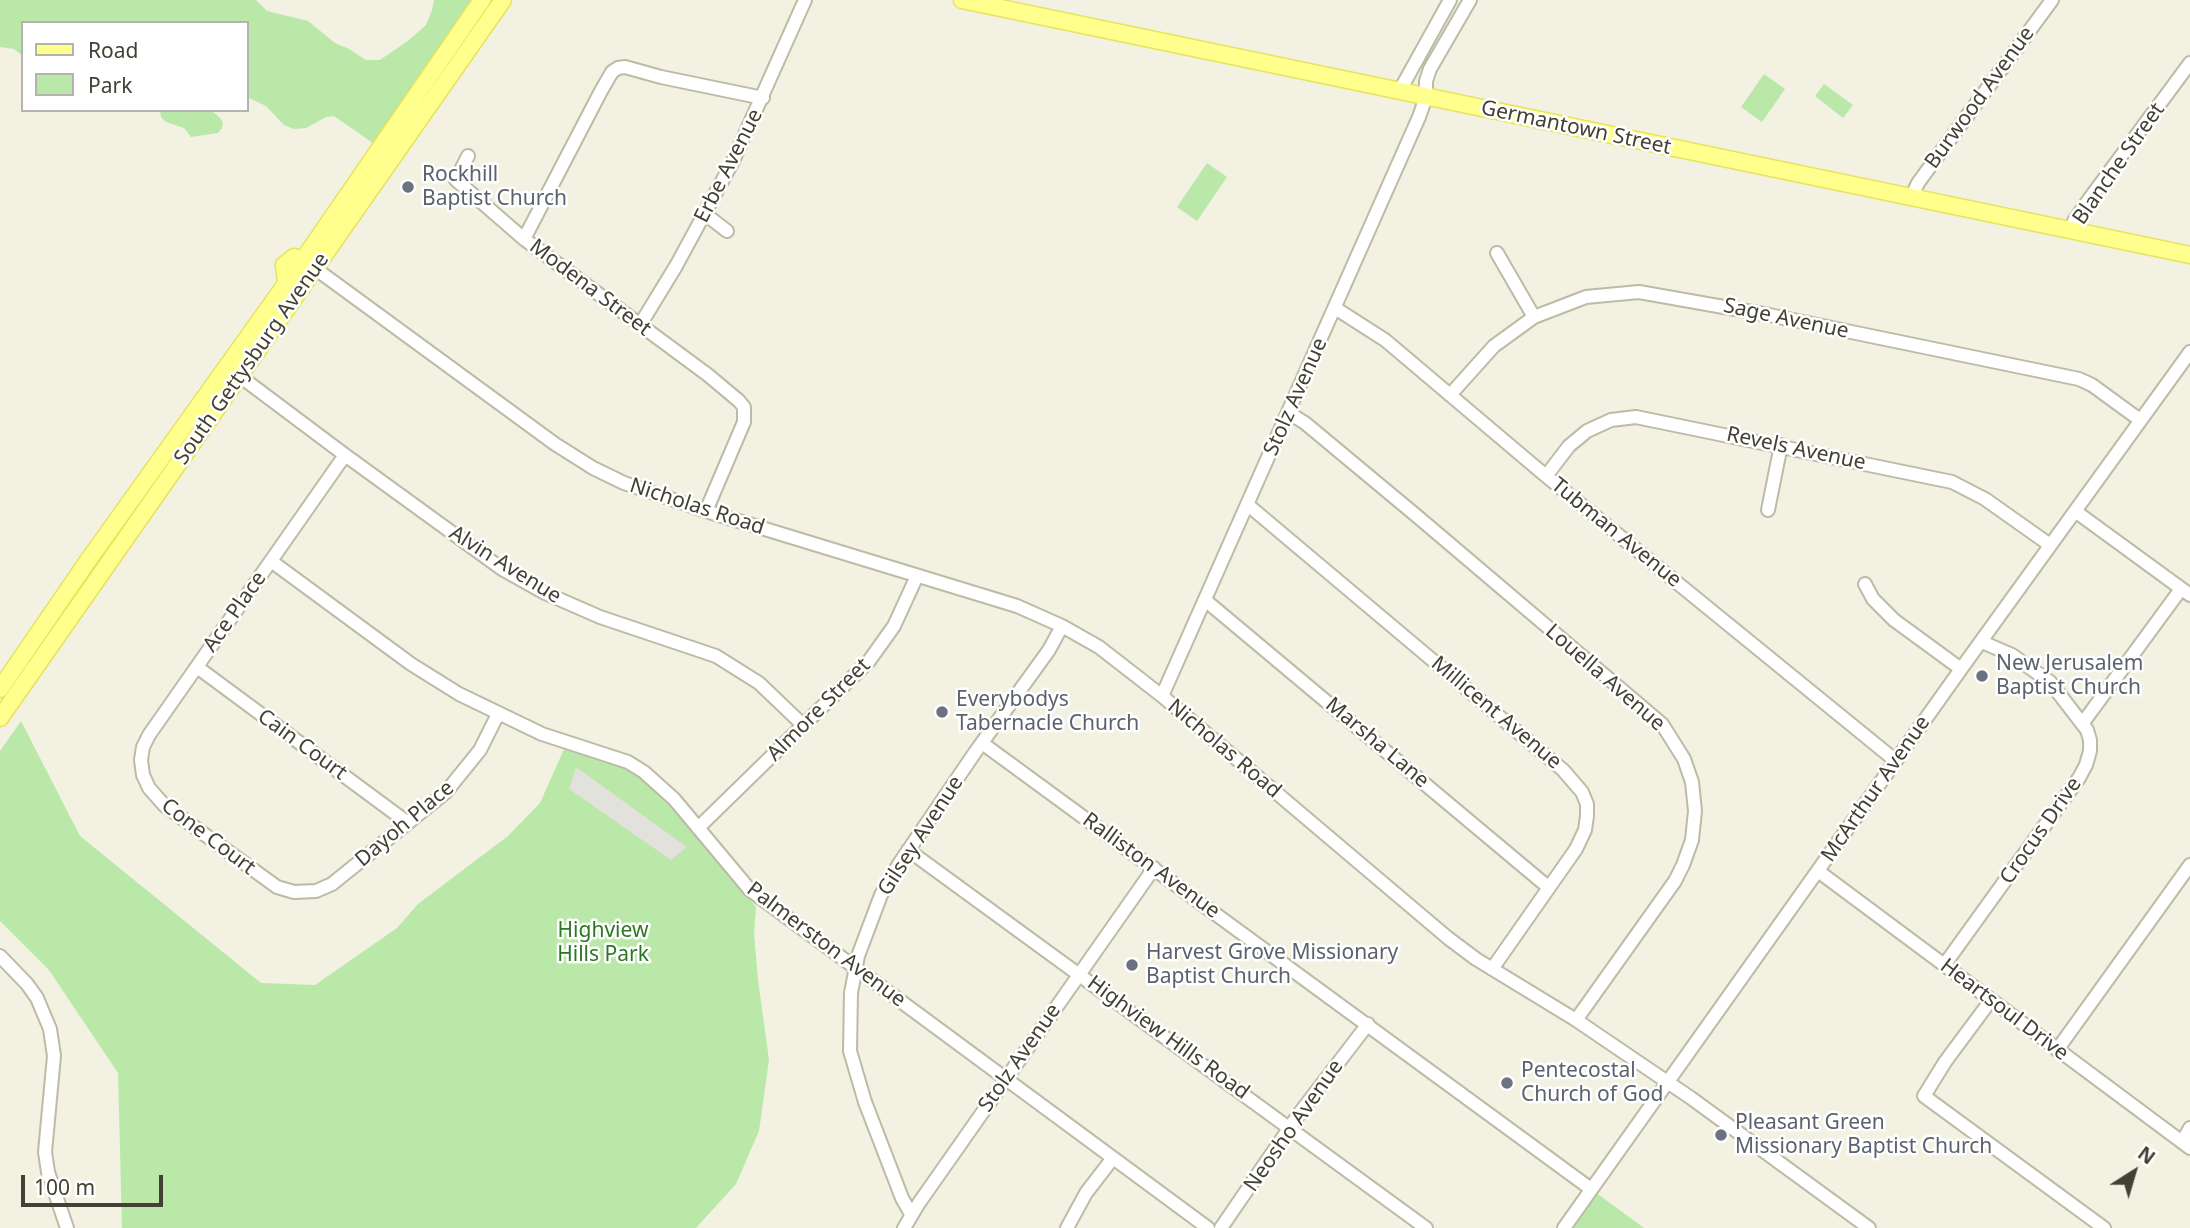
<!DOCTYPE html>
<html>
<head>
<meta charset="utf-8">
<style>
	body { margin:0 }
	#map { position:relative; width:2190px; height:1228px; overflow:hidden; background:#f2f1e2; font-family:"Noto Sans",sans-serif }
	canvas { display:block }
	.legend { position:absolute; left:21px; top:21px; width:228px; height:91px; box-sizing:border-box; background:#fff; border:2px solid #b4b3ad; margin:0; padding:9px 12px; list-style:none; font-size:21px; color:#434133 }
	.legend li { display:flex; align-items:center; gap:14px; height:35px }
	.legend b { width:35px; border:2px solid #b4b3ad }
	.north { position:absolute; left:2099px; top:1137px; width:70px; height:70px; -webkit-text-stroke:5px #fff; paint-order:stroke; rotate:37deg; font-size:19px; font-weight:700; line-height:28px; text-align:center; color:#434133 }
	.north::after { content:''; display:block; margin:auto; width:24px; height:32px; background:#434133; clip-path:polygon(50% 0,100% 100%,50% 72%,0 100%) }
	.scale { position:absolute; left:21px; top:1175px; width:142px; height:32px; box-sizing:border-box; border:4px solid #434133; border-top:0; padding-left:9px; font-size:21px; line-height:24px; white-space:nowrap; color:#434133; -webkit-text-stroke:5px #fff; paint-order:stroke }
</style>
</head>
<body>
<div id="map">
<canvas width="2190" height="1228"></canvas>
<ul class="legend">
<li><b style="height:9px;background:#ffff8e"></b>Road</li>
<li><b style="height:19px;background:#b9e8a9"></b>Park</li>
</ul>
<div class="north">N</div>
<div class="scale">100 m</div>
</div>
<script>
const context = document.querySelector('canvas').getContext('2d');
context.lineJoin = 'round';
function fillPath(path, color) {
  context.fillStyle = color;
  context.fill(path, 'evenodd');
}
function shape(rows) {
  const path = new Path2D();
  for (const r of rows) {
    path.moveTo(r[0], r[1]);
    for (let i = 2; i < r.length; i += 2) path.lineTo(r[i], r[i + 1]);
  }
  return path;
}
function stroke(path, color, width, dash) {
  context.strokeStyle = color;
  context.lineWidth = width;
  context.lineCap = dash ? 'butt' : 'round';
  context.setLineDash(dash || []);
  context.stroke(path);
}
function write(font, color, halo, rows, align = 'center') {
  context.font = font + ' "Noto Sans",sans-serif';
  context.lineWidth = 5;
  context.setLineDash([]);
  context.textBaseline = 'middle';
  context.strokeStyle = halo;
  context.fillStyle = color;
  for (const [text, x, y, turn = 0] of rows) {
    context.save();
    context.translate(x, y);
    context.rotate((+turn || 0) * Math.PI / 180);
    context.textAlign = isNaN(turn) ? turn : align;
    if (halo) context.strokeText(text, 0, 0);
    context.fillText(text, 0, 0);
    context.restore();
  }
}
fillPath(shape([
	[0,0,256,0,267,11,308,21,335,43,349,49,366,60,380,60,409,40,426,25,432,10,434,0,482,0,380,148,334,116,326,117,306,128,294,129,284,125,266,106,247,97,247,23,23,23,23,56,14,49,0,47],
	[1764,74,1785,89,1762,122,1741,107],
	[1824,84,1853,105,1843,118,1815,96],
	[160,110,211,110,220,118,223,123,222,128,218,133,191,137,184,128,166,122,161,117],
	[1207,163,1227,177,1197,221,1177,207],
	[21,721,80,836,261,983,315,985,397,928,418,904,508,836,540,803,565,747,635,772,670,801,756,907,754,934,758,980,769,1060,759,1131,736,1184,696,1228,122,1228,118,1073,49,970,0,921,0,751],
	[1591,1189,1644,1228,1564,1228]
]), '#b9e8a9');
fillPath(shape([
	[576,767,687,847,671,860,569,789]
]), '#e2e1db');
const minor = shape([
	[1399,92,1450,0],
	[468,156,456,180,524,239,708,375,739,401,744,407,744,422,706,511],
	[1911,198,1918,183,2052,0],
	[705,214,727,231],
	[2072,231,2074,221,2090,198,2190,63],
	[524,239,601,91,612,72,618,68,625,67,661,77,763,98],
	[1497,253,1534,317],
	[309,264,555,444,593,468,624,483,706,511,1017,606,1062,626,1099,647,1162,696,1448,938,1476,959,1576,1020,1691,1098,1869,1228],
	[1335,308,1385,340,1546,476,1896,761],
	[640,325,676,266,733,161,805,0],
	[233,371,345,455,502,569,545,593,600,617,716,656,759,683,803,725],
	[1450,395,1494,346,1534,317,1586,297,1639,292,1769,315,2079,379,2092,385,2140,420],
	[1289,413,1305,423,1418,517,1662,724,1684,759,1692,782,1695,811,1692,840,1683,865,1675,881,1576,1020],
	[345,455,149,735,143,747,141,760,143,775,149,788,164,805,277,887,294,892,316,891,332,884,446,792,480,750,498,714],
	[1546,476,1569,446,1587,431,1611,420,1636,417,1952,482,1985,499,2050,545],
	[1248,505,1563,770,1582,792,1587,804,1587,816,1585,830,1576,849,1492,969],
	[1768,510,1781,445],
	[2075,511,2190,595],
	[271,561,411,664,459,694,542,734,628,762,644,772,674,799,750,890,1208,1228],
	[1865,584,1873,599,1894,620,1961,669],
	[1205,600,1548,887],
	[197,667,408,823],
	[1162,696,1419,117,1426,97,1426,81,1430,69,1470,0],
	[2082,724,2181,589],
	[982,743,1591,1189],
	[698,828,869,661,894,626,917,576],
	[908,850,1426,1228],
	[1818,871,2190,1148],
	[0,956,27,984,37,998,50,1029,54,1056,45,1152,48,1172,67,1228],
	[1945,964,2079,778,2086,765,2090,751,2090,740,2087,730,2050,682,2012,655,1982,642],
	[1991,1000,1945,1062,1924,1096,2104,1228],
	[2057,1050,2190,865],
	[2182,1142,2190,1128],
	[911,1214,902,1198,865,1102,850,1051,851,993,858,956,881,895,899,864,976,751,1049,650,1062,626],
	[904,1228,919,1203,1154,868],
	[1067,1228,1086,1193,1113,1158],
	[1221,1228,1299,1114,1368,1024],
	[1564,1228,1961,669,2190,352]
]);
const major = shape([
	[962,0,2190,255],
	[286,283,284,265,294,257,303,260],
	[0,689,87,562,303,260,482,0],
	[0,718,503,0]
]);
stroke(minor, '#bdbba5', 16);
stroke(major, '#e6e45c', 19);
stroke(minor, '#fff', 12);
stroke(major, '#ffff8e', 16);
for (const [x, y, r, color] of [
	[408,187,7,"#6b7280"],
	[1982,676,7,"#6b7280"],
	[942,712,7,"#6b7280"],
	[1132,965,7,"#6b7280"],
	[1507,1083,7,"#6b7280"],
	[1721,1135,7,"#6b7280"]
]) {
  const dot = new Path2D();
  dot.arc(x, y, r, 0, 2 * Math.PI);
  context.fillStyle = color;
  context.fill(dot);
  stroke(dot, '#fff', 2.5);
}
write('21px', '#434133', '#fff', [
	["Burwood Avenue",1980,98,-54],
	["Germantown Street",1576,128,12],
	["Blanche Street",2119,164,-55],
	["Erbe Avenue",729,166,-63],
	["Modena Street",590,288,37],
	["Sage Avenue",1786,319,12],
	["South Gettysburg Avenue",252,359,-55],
	["Stolz Avenue",1296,397,-66],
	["Revels Avenue",1796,449,12],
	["Nicholas Road",697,507,18],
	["Tubman Avenue",1616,533,39],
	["Alvin Avenue",505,565,32],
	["Ace Place",235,612,-55],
	["Louella Avenue",1605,678,41],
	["Almore Street",819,710,-45],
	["Millicent Avenue",1496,713,40],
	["Marsha Lane",1377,743,40],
	["Cain Court",302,745,36],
	["Nicholas Road",1224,749,40],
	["McArthur Avenue",1876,789,-55],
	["Dayoh Place",405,824,-40],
	["Crocus Drive",2041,831,-55],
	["Gilsey Avenue",921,836,-57],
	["Cone Court",208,837,37],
	["Ralliston Avenue",1151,866,36],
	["Palmerston Avenue",826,945,37],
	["Heartsoul Drive",2004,1010,37],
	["Highview Hills Road",1168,1038,36],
	["Stolz Avenue",1020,1058,-55],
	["Neosho Avenue",1294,1126,-55]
]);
write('21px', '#5b616d', '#fff', [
	["Rockhill",422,175],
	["Baptist Church",422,199],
	["New Jerusalem",1996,664],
	["Baptist Church",1996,688],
	["Everybodys",956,700],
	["Tabernacle Church",956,724],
	["Harvest Grove Missionary",1146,953],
	["Baptist Church",1146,977],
	["Pentecostal",1521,1071],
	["Church of God",1521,1095],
	["Pleasant Green",1735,1123],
	["Missionary Baptist Church",1735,1147]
], 'left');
write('21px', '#2d7625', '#fff', [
	["Highview",603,931],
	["Hills Park",603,955]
]);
</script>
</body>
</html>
